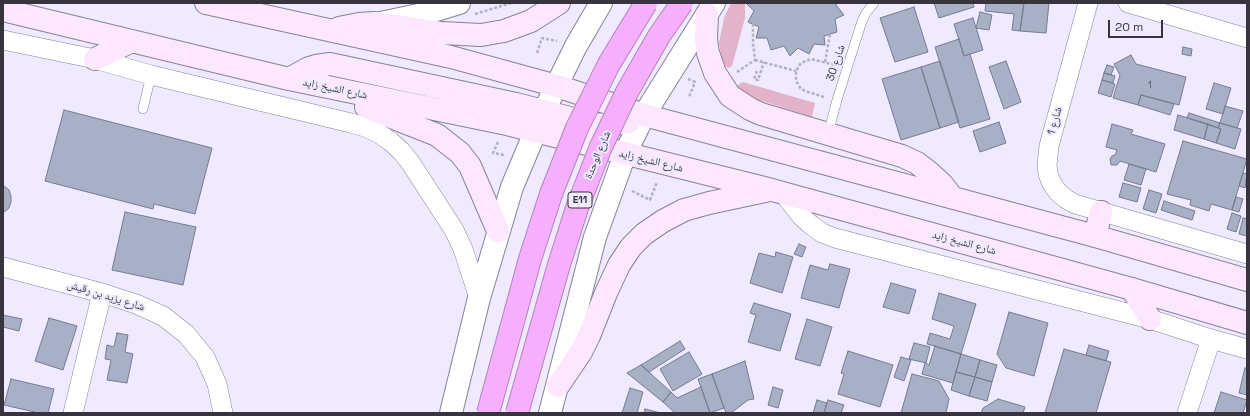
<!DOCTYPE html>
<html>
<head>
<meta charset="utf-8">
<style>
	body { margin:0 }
	#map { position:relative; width:1250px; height:416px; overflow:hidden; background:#efeaff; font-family:"Space Grotesk",sans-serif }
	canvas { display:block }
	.frame { position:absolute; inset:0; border:4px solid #37343e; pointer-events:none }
	.scale { position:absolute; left:1108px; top:20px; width:55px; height:18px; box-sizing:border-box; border:2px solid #37343e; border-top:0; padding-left:5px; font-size:12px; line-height:14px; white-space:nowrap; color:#37343e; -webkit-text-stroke:3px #efeaff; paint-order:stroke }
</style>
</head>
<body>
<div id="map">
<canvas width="1250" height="416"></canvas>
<div class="frame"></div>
<div class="scale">20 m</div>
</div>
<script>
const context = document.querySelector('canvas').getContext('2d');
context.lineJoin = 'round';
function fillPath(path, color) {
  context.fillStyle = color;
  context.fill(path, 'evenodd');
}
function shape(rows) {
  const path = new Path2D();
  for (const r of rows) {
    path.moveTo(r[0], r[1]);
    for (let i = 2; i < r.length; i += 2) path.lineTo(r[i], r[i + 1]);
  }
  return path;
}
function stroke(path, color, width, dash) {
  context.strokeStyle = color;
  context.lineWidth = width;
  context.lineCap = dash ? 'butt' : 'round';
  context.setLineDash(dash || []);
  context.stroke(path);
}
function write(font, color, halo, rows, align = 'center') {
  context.font = font + ' "Space Grotesk","Noto Naskh Arabic",sans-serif';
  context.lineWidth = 4;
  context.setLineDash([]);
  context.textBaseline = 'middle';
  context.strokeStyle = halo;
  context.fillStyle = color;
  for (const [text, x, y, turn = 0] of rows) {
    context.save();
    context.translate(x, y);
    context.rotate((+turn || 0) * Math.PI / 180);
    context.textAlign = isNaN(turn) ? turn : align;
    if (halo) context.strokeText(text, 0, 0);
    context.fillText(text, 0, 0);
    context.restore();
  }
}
fillPath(shape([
	[731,3,745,3,745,18,732,66,728,68,725,66,721,56,719,43,724,18],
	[743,82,815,103,812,117,750,97,734,87]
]), '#e3b4c9');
const building = shape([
	[746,3,837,3,836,5,844,15,835,19,837,32,824,36,825,45,814,44,809,54,798,48,790,56,784,46,771,50,767,38,756,38,759,27,748,22,754,11,746,3],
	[934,3,973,3,974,7,939,18,934,3],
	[986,3,1024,3,1020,31,1012,30,1014,14,985,11,986,3],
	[1024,3,1049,3,1046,33,1020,31,1024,3],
	[914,7,928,52,895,62,880,18,914,7],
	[980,12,992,15,989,30,976,28,980,12],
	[973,18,983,50,964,56,954,24,973,18],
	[959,39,964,56,970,54,990,119,960,128,935,47,959,39],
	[1183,47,1192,49,1191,56,1182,54,1183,47],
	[1131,55,1136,64,1186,77,1179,105,1141,95,1138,105,1113,98,1120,75,1114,64,1131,55],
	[940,61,959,122,940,128,921,67,940,61],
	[1006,61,1021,102,1004,109,989,67,1006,61],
	[1107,65,1114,67,1111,75,1104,73,1107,65],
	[921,67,940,128,901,140,882,79,921,67],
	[1104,73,1115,76,1113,83,1102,80,1104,73],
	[1102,80,1115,84,1111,97,1098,93,1102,80],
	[1214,83,1231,88,1223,114,1206,109,1214,83],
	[1141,95,1174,104,1170,115,1138,105,1141,95],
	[1225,106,1243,111,1237,128,1220,123,1225,106],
	[64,110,212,148,195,214,154,204,153,209,45,181,64,110],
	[1189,113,1220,123,1218,128,1187,118,1189,113],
	[1178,115,1208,124,1204,139,1174,130,1178,115],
	[999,122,1006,143,980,152,973,131,999,122],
	[1220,123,1241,129,1235,149,1216,143,1221,129,1218,128,1220,123],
	[1112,124,1133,130,1131,134,1165,144,1156,172,1120,161,1117,165,1111,165,1110,159,1112,156,1115,155,1117,150,1106,147,1112,124],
	[1208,124,1221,129,1216,143,1204,139,1208,124],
	[1183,141,1247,159,1232,210,1211,204,1209,211,1190,205,1191,200,1167,194,1183,141],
	[1129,164,1146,169,1141,185,1124,180,1129,164],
	[1243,173,1247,174,1245,188,1239,186,1243,173],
	[1123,183,1141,188,1137,202,1119,197,1123,183],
	[3,185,9,190,11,196,11,202,9,208,3,213,3,185],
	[1149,190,1162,194,1156,213,1143,209,1149,190],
	[1236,197,1243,199,1239,212,1232,210,1236,197],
	[1164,201,1195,211,1192,220,1161,210,1164,201],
	[125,212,196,227,183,285,112,270,125,212],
	[1232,213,1241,216,1236,232,1227,229,1232,213],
	[1243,218,1247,219,1247,236,1239,234,1243,218],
	[799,244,806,247,802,257,794,254,799,244],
	[776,252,793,257,782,293,750,283,759,253,775,257,776,252],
	[830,264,850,269,839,308,801,298,810,265,828,270,830,264],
	[891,283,916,290,909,314,883,307,891,283],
	[939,293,976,304,961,354,927,344,930,333,950,339,954,326,932,319,939,293],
	[754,303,791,314,780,351,748,342,756,315,750,313,754,303],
	[1009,312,1048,323,1034,376,1006,368,997,354,1009,312],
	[3,315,22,319,19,331,3,327,3,315],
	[49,318,77,326,63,370,35,361,49,318],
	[807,319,832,327,820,366,795,359,807,319],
	[117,333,128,335,125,352,133,354,127,383,107,380,111,360,105,359,107,345,114,347,117,333],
	[680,341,685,349,649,372,641,365,680,341],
	[914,343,930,347,926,363,909,359,914,343],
	[1089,345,1109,351,1106,361,1086,355,1089,345],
	[935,346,961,354,953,383,922,374,925,363,929,365,935,346],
	[1064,349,1111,362,1096,413,1045,413,1064,349],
	[848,351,893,365,880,407,838,394,844,374,841,373,848,351],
	[689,352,702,374,673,391,660,369,689,352],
	[961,354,980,360,975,377,956,372,961,354],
	[901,357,911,360,904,381,894,377,901,357],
	[980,360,997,365,992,382,975,377,980,360],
	[745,361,754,399,748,400,731,413,726,413,712,374,745,361],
	[641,365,671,392,663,402,627,373,641,365],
	[1245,368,1247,369,1247,395,1239,393,1245,368],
	[956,372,975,377,969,396,951,390,956,372],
	[712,374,724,408,710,413,698,379,712,374],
	[912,374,939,381,949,399,946,413,901,413,912,374],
	[975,377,992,382,987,401,969,396,975,377],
	[11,379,54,389,48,413,39,413,4,405,11,379],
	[701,387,710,413,675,413,663,402,671,392,677,398,701,387],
	[773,387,783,390,778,408,768,405,773,387],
	[630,388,643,392,637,413,622,413,630,388],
	[1221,392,1247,400,1243,413,1214,413,1221,392],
	[998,399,1025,407,1023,413,981,413,983,408,998,399],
	[817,400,827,403,824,413,813,413,817,400],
	[828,400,844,405,841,413,824,413,828,400],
	[645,409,661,413,644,413,645,409]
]);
fillPath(building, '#a8b0c8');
stroke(building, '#747b91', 1);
const service = shape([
	[143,109,151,75],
	[828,134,837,100,862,21,866,13,874,3]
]);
const minor = shape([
	[1088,3,1049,146,1047,165,1048,174,1052,184,1058,192,1066,199,1075,204,1247,254],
	[1128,3,1247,38],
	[3,40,95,59,151,75,351,123,365,127,378,133,390,141,401,151,410,162,454,230,463,249,479,298],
	[784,194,801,216,811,225,822,233,835,238,1150,319,1211,339,1247,349],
	[3,267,102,293,136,304,163,316,186,334,205,357,217,384,223,413],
	[73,413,102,293],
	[1187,413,1211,339]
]);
const tertiary = shape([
	[381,23,423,14,459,3],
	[451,413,479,298,512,187,544,111,576,46,601,3],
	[550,413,595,237,625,154,644,115,714,3]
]);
const secondary = shape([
	[206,3,451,57,557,86,644,115,1095,236,1247,280],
	[3,10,289,79,507,124,772,190,1132,289,1247,323],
	[707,14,706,40,708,53,715,73,730,96,750,109,761,114,902,156,917,163,930,173,942,184,952,197],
	[339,28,359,24,374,23,441,33,481,35,504,31,531,21,559,3],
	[95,59,132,41],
	[289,79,309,68,316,66,330,64,516,104,593,124,606,125,629,122],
	[366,107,437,135,460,153,470,166,498,231],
	[1095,236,1101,212],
	[1132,289,1150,319],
	[558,386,581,352,589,336,606,293,619,265,631,247,644,234,663,221,684,210,709,203,765,191]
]);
stroke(service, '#878198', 10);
stroke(minor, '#878198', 20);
stroke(tertiary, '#878198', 24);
stroke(secondary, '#878198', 24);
stroke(shape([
	[475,14,511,3],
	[537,53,542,38,557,41],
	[755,60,796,71],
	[825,62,830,34],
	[757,71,754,79,758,80,764,62],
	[737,72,755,60,753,43,753,24],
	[688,79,695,82,689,97],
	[824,97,805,91,801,89,796,81,796,71,801,63,811,59,835,65],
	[498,142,493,153,504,155],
	[632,191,650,200,657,182]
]), '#b4b0c1', 2.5, [3, 2]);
stroke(service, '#fff', 9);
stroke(minor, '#fff', 19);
stroke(tertiary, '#fff', 22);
stroke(secondary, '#fce7fe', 22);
const motorwayBridge = shape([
	[488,413,530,259,551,194,577,128,609,64,646,3],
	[517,413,558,268,577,208,600,149,627,92,659,36,682,3]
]);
stroke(motorwayBridge, '#b284ba', 24, []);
stroke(motorwayBridge, '#f5affc', 22);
write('9px', '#535360', null, [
	["1",1150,86]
]);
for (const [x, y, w] of [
	[580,200,24]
]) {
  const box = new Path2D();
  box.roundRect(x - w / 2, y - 8, w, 16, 3);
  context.fillStyle = '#efeaff';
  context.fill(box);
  stroke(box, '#37343e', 1);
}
write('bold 10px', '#37343e', null, [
	["E11",580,200]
]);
write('11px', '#37343e', '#efeaff', [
	["شارع 30",836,63,-72],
	["شارع الشيخ زايد",335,89,12],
	["شارع 1",1055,121,-75],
	["شارع الوحدة",598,155,-67],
	["شارع الشيخ زايد",651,161,14],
	["شارع الشيخ زايد",964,243,15],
	["شارع يزيد بن رقيش",106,296,17]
]);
</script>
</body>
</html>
